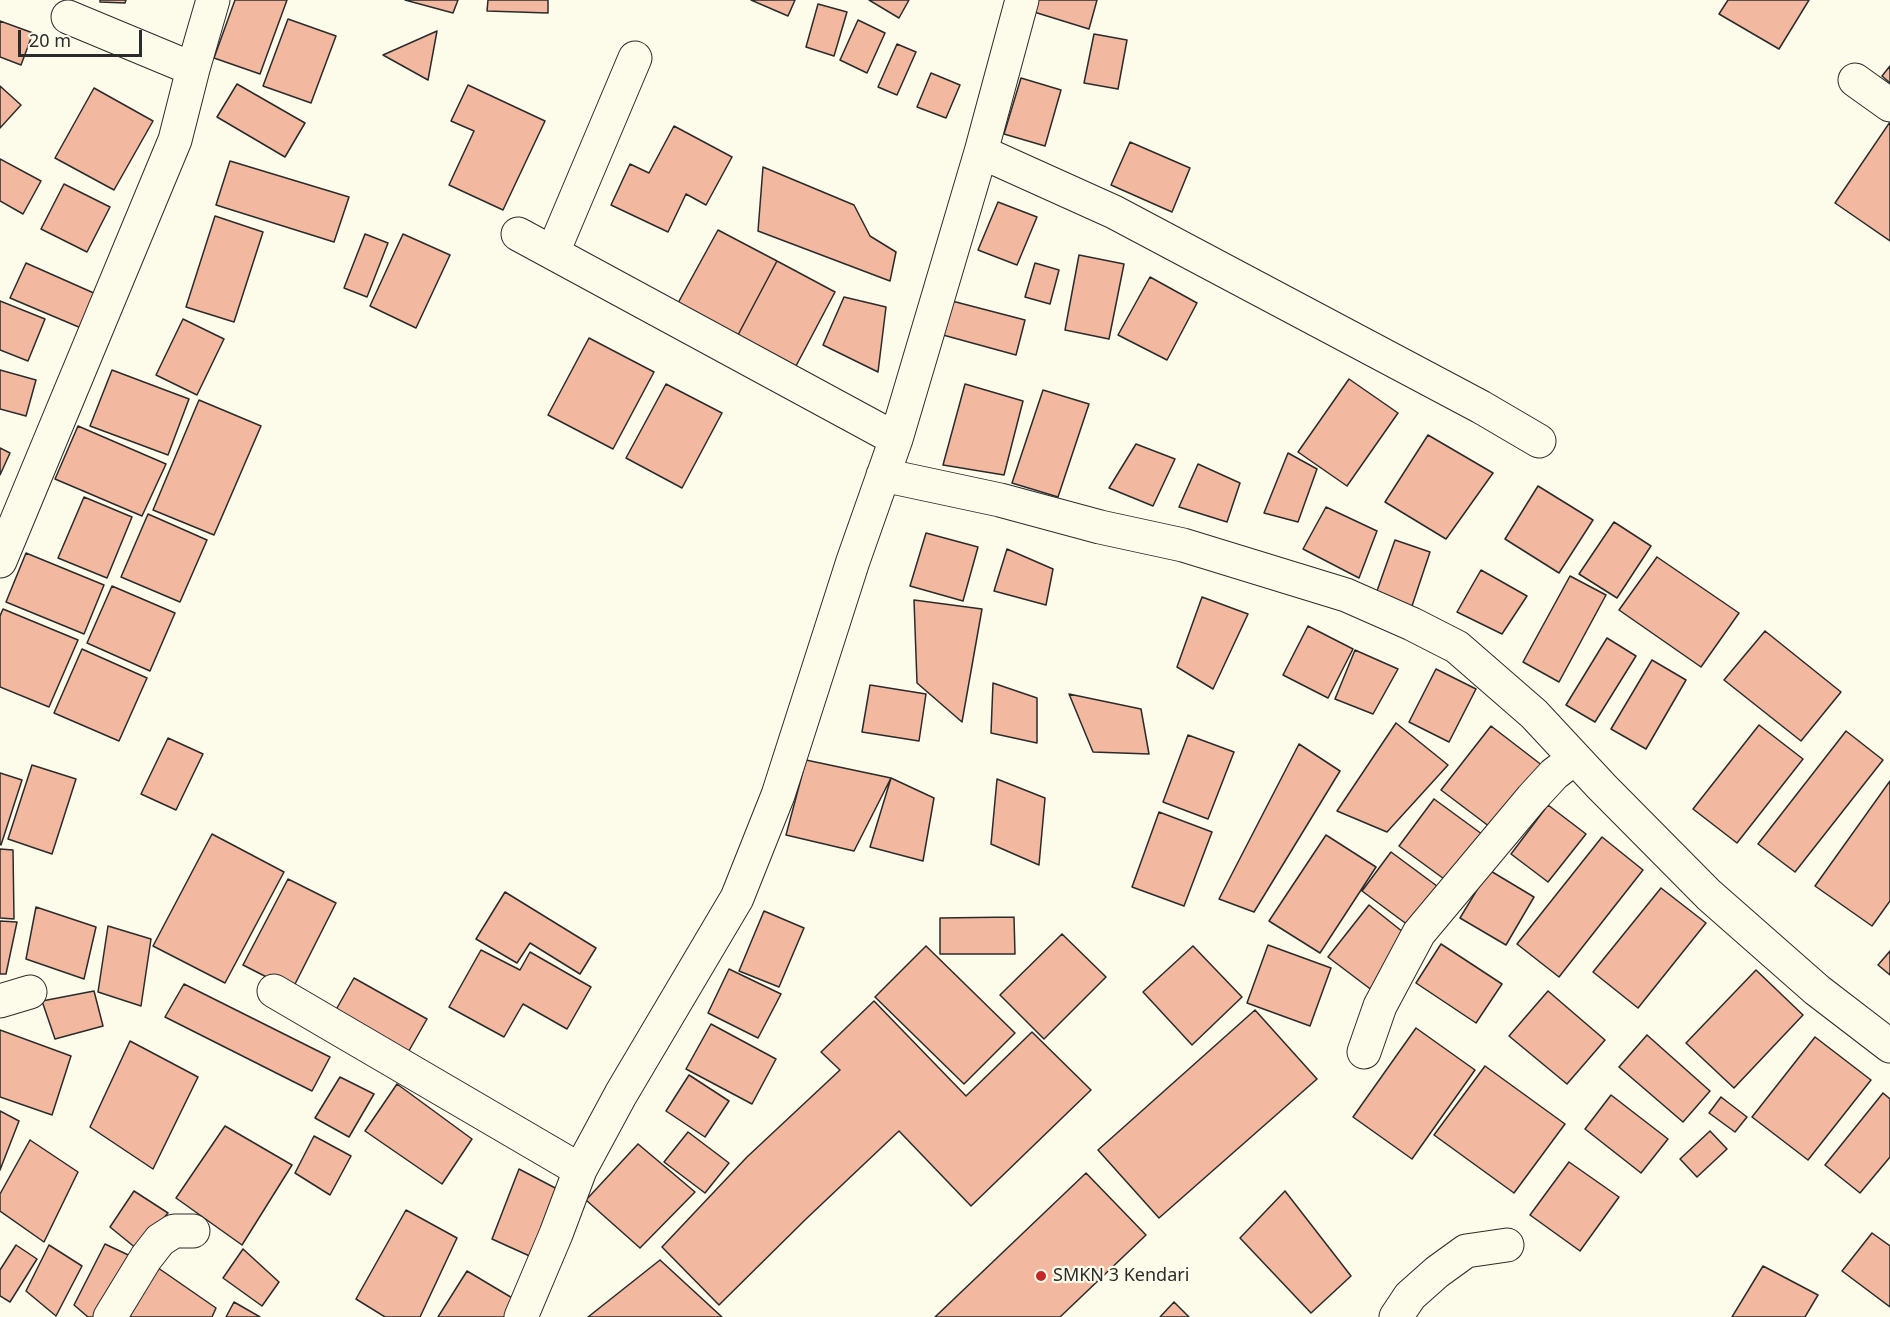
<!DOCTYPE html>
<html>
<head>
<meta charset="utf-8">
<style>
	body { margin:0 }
	#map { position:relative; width:1890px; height:1317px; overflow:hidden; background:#fdfbea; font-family:"Noto Sans",sans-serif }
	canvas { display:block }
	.scale { position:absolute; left:18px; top:30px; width:124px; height:27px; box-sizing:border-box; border:3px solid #2b2b2b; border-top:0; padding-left:8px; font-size:18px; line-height:21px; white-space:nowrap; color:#2b2b2b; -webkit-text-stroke:4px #fdfbea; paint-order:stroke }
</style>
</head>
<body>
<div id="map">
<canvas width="1890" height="1317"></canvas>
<div class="scale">20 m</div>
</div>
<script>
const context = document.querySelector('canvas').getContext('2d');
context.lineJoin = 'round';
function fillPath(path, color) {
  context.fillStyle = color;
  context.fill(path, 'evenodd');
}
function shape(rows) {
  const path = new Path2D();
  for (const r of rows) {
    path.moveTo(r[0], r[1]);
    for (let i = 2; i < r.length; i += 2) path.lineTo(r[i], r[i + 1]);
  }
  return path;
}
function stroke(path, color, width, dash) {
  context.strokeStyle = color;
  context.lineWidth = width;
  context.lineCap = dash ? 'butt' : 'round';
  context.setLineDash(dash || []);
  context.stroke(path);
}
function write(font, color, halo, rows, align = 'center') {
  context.font = font + ' "Noto Sans",sans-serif';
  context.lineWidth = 4.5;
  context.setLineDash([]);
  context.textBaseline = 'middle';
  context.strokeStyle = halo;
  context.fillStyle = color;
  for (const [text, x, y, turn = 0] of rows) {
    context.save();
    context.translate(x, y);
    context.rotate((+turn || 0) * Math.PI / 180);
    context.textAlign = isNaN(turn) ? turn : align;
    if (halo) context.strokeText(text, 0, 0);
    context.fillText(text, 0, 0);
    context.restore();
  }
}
const building = shape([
	[100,0,126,0,125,3,100,2,100,0],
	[235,0,287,0,260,74,214,58,235,0],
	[405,0,458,0,453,13,405,0],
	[488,0,548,0,548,13,487,11,488,0],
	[751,0,795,0,788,16,751,0],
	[869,0,909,0,899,18,869,0],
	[1038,0,1097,0,1089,29,1034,12,1038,0],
	[1728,0,1809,0,1779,49,1719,14,1728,0],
	[818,4,847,12,834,56,806,47,818,4],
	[288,19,336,36,311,103,263,86,288,19],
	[858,20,885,33,867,73,840,60,858,20],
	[0,21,33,33,21,65,0,57,0,21],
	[437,31,428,80,383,55,437,31],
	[1094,34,1127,40,1118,89,1084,83,1094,34],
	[897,44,916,52,897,95,878,87,897,44],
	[1890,66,1890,83,1882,76,1890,66],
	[931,73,960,85,946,118,917,107,931,73],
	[1021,78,1061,90,1045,146,1004,134,1021,78],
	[237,84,305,123,285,157,217,117,237,84],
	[468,85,545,121,503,210,449,185,474,131,451,121,468,85],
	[0,86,21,105,0,128,0,86],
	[94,88,153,121,114,190,55,158,94,88],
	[1890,122,1890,241,1835,203,1890,122],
	[674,126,732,157,706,205,686,194,668,232,611,205,630,164,649,173,674,126],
	[1130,142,1190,168,1172,212,1111,185,1130,142],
	[0,159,41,181,23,214,0,201,0,159],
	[230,161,349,197,334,242,216,205,230,161],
	[763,167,854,205,870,236,896,252,890,281,758,231,763,167],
	[64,184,110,207,87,252,41,229,64,184],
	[998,202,1037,217,1017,265,978,250,998,202],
	[215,216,263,232,234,322,186,307,215,216],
	[718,230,777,261,738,335,678,303,718,230],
	[365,234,388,243,367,297,344,288,365,234],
	[403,234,450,255,416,328,370,306,403,234],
	[1079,255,1124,264,1109,339,1065,330,1079,255],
	[777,261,835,292,796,366,738,335,777,261],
	[26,263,96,294,81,328,10,298,26,263],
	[1035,263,1059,270,1050,304,1025,297,1035,263],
	[1150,277,1197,303,1167,360,1118,335,1150,277],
	[844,297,886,307,878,372,823,345,844,297],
	[0,301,45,319,28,361,0,350,0,301],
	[952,301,1025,320,1016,355,943,335,952,301],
	[183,319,224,339,197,395,156,375,183,319],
	[589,338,654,372,613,449,548,415,589,338],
	[0,370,36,380,26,416,0,409,0,370],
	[112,370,189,399,168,455,90,426,112,370],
	[1349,379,1398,413,1347,486,1298,452,1349,379],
	[666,384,722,413,682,488,626,458,666,384],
	[965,384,1023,401,1004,475,943,465,965,384],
	[1043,390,1089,404,1058,497,1012,483,1043,390],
	[199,400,261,426,214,535,153,510,199,400],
	[78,426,166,464,142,516,55,479,78,426],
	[1428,435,1493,473,1446,539,1385,502,1428,435],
	[1136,444,1175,459,1153,506,1109,488,1136,444],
	[0,448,10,453,0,475,0,448],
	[1288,453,1317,469,1298,522,1264,513,1288,453],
	[1198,464,1240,483,1227,522,1179,507,1198,464],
	[1538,486,1593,520,1559,573,1505,539,1538,486],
	[84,497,132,517,107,578,58,558,84,497],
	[1326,507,1377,531,1359,578,1303,549,1326,507],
	[148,514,207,540,180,602,121,577,148,514],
	[1614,522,1651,546,1617,598,1579,574,1614,522],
	[926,533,978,547,963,601,910,586,926,533],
	[1395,540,1430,552,1408,618,1372,605,1395,540],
	[1007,549,1053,569,1046,605,994,591,1007,549],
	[26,553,104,585,84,634,6,602,26,553],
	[1657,557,1739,613,1701,667,1619,610,1657,557],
	[1481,570,1527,596,1502,634,1457,612,1481,570],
	[1570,576,1606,595,1559,682,1523,662,1570,576],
	[112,586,175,613,150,671,87,643,112,586],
	[1202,597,1248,614,1213,689,1177,667,1202,597],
	[914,600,982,609,962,722,917,683,914,600],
	[3,609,78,640,49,707,0,687,0,616,3,609],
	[1308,626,1353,649,1328,698,1283,675,1308,626],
	[1765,631,1841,692,1801,741,1724,680,1765,631],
	[1607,638,1636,656,1595,722,1566,705,1607,638],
	[82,649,147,678,119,741,54,713,82,649],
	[1355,650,1398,669,1373,714,1335,699,1355,650],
	[1652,660,1686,680,1646,749,1611,729,1652,660],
	[1436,669,1476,689,1449,742,1409,722,1436,669],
	[993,683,1037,698,1037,743,991,733,993,683],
	[870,685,926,694,919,741,862,732,870,685],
	[1069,694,1141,709,1149,754,1093,752,1069,694],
	[1396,723,1448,765,1387,832,1337,811,1396,723],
	[1759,725,1803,759,1737,843,1693,809,1759,725],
	[1491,726,1543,766,1494,830,1441,790,1491,726],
	[1846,731,1883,760,1795,872,1758,844,1846,731],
	[1188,735,1234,752,1208,819,1163,802,1188,735],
	[168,738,203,754,176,810,141,794,168,738],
	[1299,744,1340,771,1254,912,1219,899,1299,744],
	[806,760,891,778,854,851,786,835,806,760],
	[32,765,76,779,52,854,8,839,32,765],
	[0,773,22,780,1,845,0,844,0,773],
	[891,778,934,798,923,861,870,847,891,778],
	[997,779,1045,798,1039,865,991,844,997,779],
	[1890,781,1890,901,1872,926,1815,886,1890,781],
	[1434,799,1486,837,1451,884,1399,846,1434,799],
	[1548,805,1586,834,1548,882,1511,854,1548,805],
	[1159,812,1212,832,1184,906,1132,887,1159,812],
	[212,834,284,872,225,983,153,946,212,834],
	[1326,835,1376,867,1320,953,1269,921,1326,835],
	[1602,837,1643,870,1559,977,1517,944,1602,837],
	[0,849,13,850,14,919,0,918,0,849],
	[1391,852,1445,892,1416,931,1362,891,1391,852],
	[1489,870,1534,897,1506,945,1460,918,1489,870],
	[288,879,336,903,292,990,243,965,288,879],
	[1661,888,1706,923,1638,1008,1593,972,1661,888],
	[505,892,596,948,580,974,530,943,517,963,476,939,505,892],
	[1369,905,1413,940,1373,991,1328,957,1369,905],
	[36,907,96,927,84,979,26,959,36,907],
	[764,911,804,928,779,987,739,971,764,911],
	[1014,917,1015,954,940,954,940,918,1014,917],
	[0,921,17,922,6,974,0,974,0,921],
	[108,926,151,939,141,1006,98,992,108,926],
	[1062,934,1106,977,1044,1039,1000,995,1062,934],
	[1441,944,1502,984,1476,1023,1416,983,1441,944],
	[1268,945,1331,968,1310,1026,1247,1003,1268,945],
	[926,946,1015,1033,964,1084,875,997,926,946],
	[1193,946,1242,997,1192,1045,1143,992,1193,946],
	[481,950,520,970,530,952,591,987,567,1029,523,1004,504,1037,449,1007,481,950],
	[1890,951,1890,975,1878,965,1890,951],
	[729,969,781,994,758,1038,708,1013,729,969],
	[1756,970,1803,1015,1734,1088,1686,1043,1756,970],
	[354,978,427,1019,406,1056,333,1015,354,978],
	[184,984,330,1057,312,1091,165,1017,184,984],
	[94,991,103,1026,55,1039,42,1001,94,991],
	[1548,991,1605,1040,1567,1084,1509,1036,1548,991],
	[874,1001,966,1096,1032,1032,1091,1090,971,1206,899,1131,806,1219,719,1305,662,1247,747,1157,840,1070,821,1052,874,1001],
	[1255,1010,1317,1079,1159,1218,1098,1150,1255,1010],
	[711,1024,776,1059,752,1104,686,1069,711,1024],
	[1416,1028,1475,1070,1412,1159,1353,1117,1416,1028],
	[0,1030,71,1056,52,1115,0,1097,0,1030],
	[1647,1035,1710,1091,1683,1122,1619,1067,1647,1035],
	[1815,1037,1871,1080,1808,1160,1752,1117,1815,1037],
	[130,1041,198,1077,153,1169,90,1127,130,1041],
	[1485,1066,1565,1124,1514,1193,1434,1135,1485,1066],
	[689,1075,729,1101,705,1137,666,1111,689,1075],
	[340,1077,374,1094,349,1137,315,1118,340,1077],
	[397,1084,472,1139,442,1184,365,1131,397,1084],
	[1883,1093,1890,1099,1890,1157,1860,1193,1825,1165,1883,1093],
	[1611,1095,1668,1139,1641,1173,1585,1129,1611,1095],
	[1721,1097,1747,1117,1735,1132,1709,1113,1721,1097],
	[0,1111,19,1121,0,1170,0,1111],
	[225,1126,292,1165,242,1245,176,1198,225,1126],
	[1710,1131,1727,1149,1697,1177,1680,1159,1710,1131],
	[688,1132,729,1163,705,1193,664,1162,688,1132],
	[314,1136,351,1156,330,1195,295,1173,314,1136],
	[30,1140,78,1172,44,1242,0,1211,0,1194,30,1140],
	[638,1144,695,1192,640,1248,586,1200,638,1144],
	[1569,1162,1619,1197,1580,1251,1530,1215,1569,1162],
	[519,1169,561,1191,534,1258,492,1239,519,1169],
	[1086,1173,1146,1235,1060,1317,935,1317,1086,1173],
	[134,1191,168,1213,137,1249,110,1227,134,1191],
	[1285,1191,1351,1276,1311,1313,1240,1238,1285,1191],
	[406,1210,457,1238,420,1317,385,1317,356,1299,406,1210],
	[1872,1233,1890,1246,1890,1307,1842,1271,1872,1233],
	[105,1244,141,1261,109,1317,88,1317,74,1305,105,1244],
	[16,1245,37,1259,10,1302,0,1296,0,1270,16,1245],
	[49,1245,82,1266,56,1316,26,1291,49,1245],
	[243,1249,279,1282,262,1306,223,1278,243,1249],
	[660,1260,722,1317,588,1317,660,1260],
	[151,1263,216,1308,212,1317,132,1317,126,1313,151,1263],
	[1763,1266,1818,1295,1805,1317,1732,1317,1763,1266],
	[467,1271,514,1299,505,1317,438,1317,467,1271],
	[234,1302,260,1317,226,1317,234,1302],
	[1174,1302,1189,1317,1160,1317,1174,1302]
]);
fillPath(building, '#f2b8a0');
stroke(building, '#2b2b2b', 1.5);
const minor = shape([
	[68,17,193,69],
	[1855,80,1890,105],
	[981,152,1114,212,1481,407,1539,441],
	[518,234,896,439],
	[553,252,635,58],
	[883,475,1000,500,1100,527,1183,545,1346,595,1412,624,1457,647,1534,714,1602,787,1709,895,1817,990,1890,1046],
	[0,561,175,140,193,69,213,0],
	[274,991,580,1170],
	[0,1001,30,992],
	[1364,1052,1380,1006,1419,933,1532,798,1554,774,1575,758],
	[110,1317,146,1258,160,1240,174,1231,193,1231],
	[521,1317,556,1234,580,1170,621,1094,737,898,778,795,853,561,896,439,981,152,1022,0],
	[1396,1317,1410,1296,1437,1272,1466,1251,1507,1245]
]);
stroke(minor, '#2b2b2b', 35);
stroke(minor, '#fdfbea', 33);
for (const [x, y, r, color] of [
	[1041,1276,6,"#c62828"]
]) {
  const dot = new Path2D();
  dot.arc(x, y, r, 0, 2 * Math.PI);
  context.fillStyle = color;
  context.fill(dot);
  stroke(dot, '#fdfbea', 2);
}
write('18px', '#2b2b2b', '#fdfbea', [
	["SMKN 3 Kendari",1053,1276]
], 'left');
</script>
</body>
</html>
